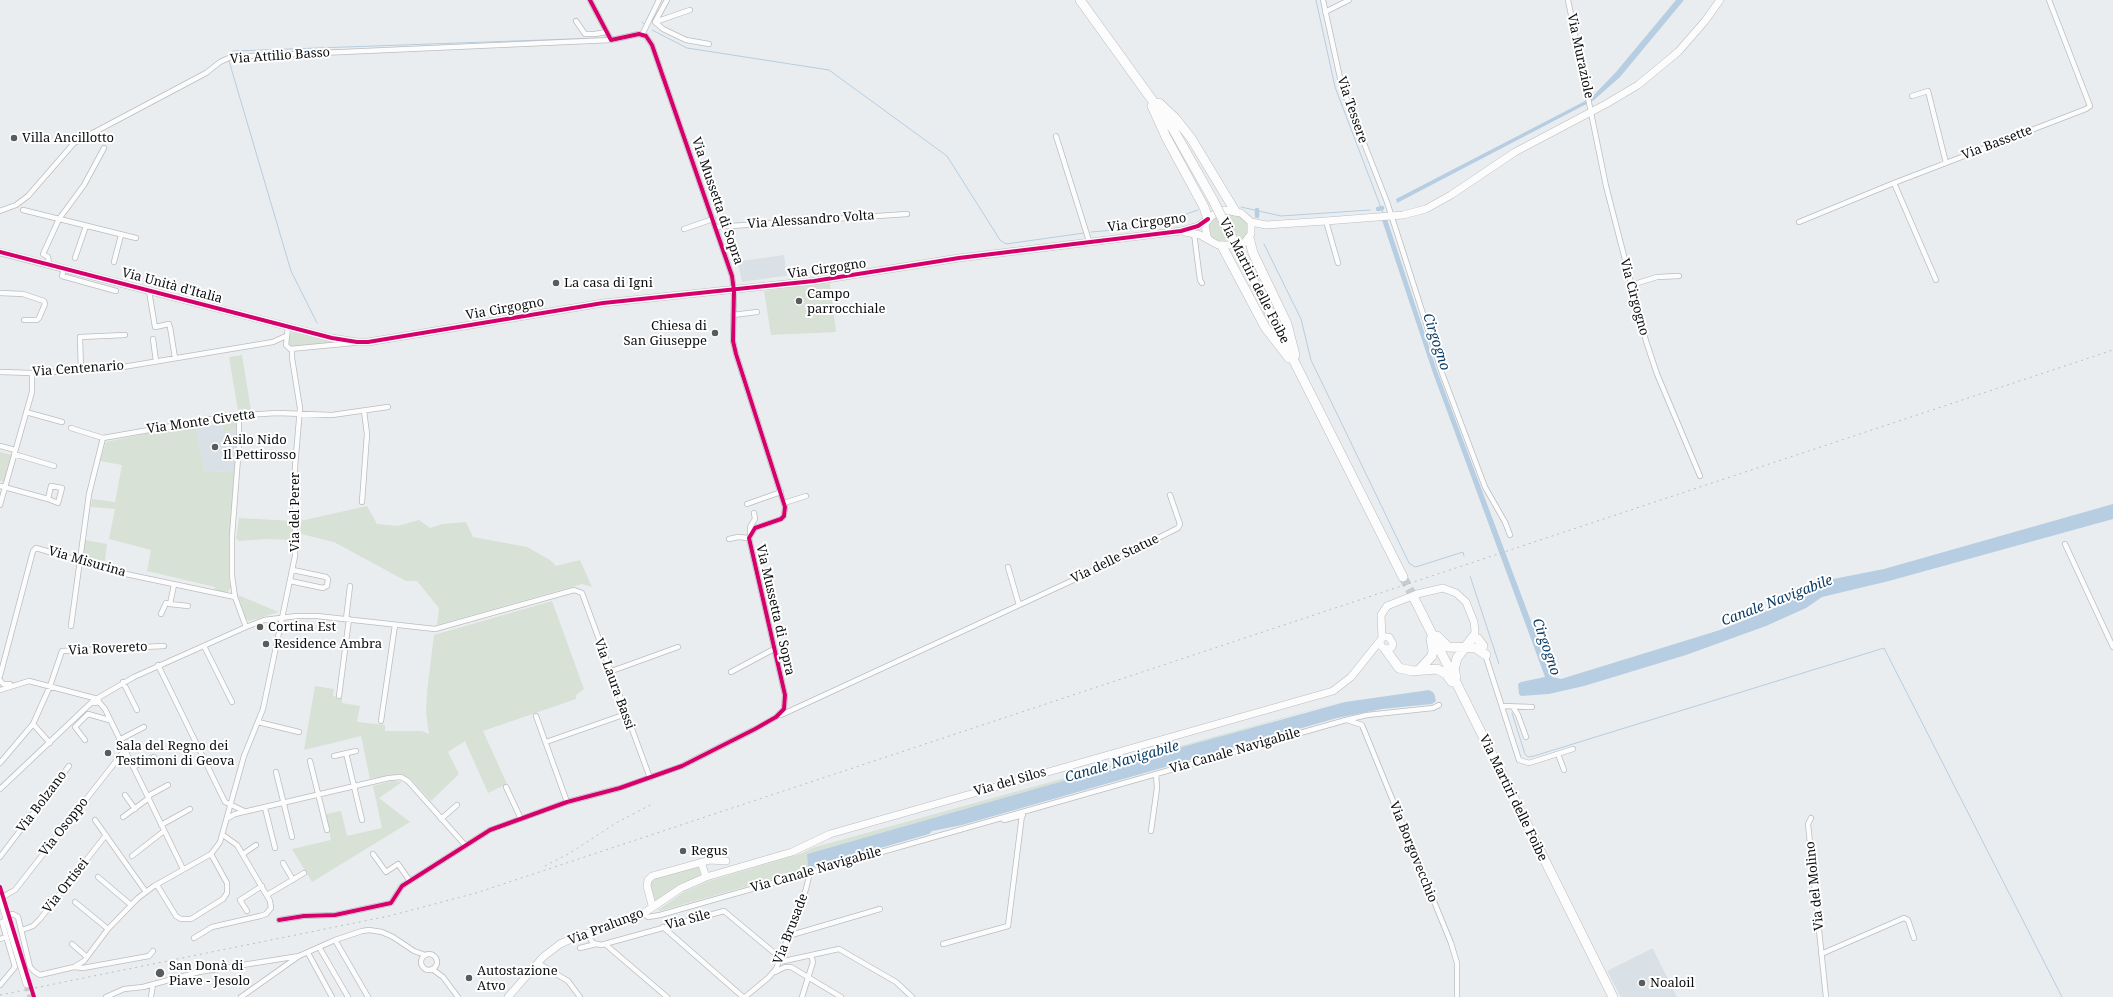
<!DOCTYPE html>
<html>
<head>
<meta charset="utf-8">
<style>
	body { margin:0 }
	canvas { display:block; background:#eaedef }
</style>
</head>
<body>
<canvas width="2113" height="997"></canvas>
<script>
const context = document.querySelector('canvas').getContext('2d');
context.lineJoin = 'round';
function fillPath(path, color) {
  context.fillStyle = color;
  context.fill(path, 'evenodd');
}
function shape(rows) {
  const path = new Path2D();
  for (const r of rows) {
    if (r.length === 3) {
      path.moveTo(r[0] + r[2], r[1]);
      path.arc(r[0], r[1], r[2], 0, 2 * Math.PI);
      continue;
    }
    path.moveTo(r[0], r[1]);
    for (let i = 2; i < r.length; i += 2) path.lineTo(r[i], r[i + 1]);
  }
  return path;
}
function stroke(path, color, width, dash) {
  context.strokeStyle = color;
  context.lineWidth = width;
  context.lineCap = dash ? 'butt' : 'round';
  context.setLineDash(dash || []);
  context.stroke(path);
}
function write(font, color, halo, rows, align = 'center') {
  context.font = font + ' "Noto Serif",serif';
  context.lineWidth = 4;
  context.setLineDash([]);
  context.textBaseline = 'middle';
  context.strokeStyle = halo;
  context.fillStyle = color;
  for (const [text, x, y, turn = 0] of rows) {
    context.save();
    context.translate(x, y);
    context.rotate((+turn || 0) * Math.PI / 180);
    context.textAlign = isNaN(turn) ? turn : align;
    if (halo) context.strokeText(text, 0, 0);
    context.fillText(text, 0, 0);
    context.restore();
  }
}
fillPath(shape([
	[784,255,787,276,776,277,742,282,738,264,734,262],
	[222,424,223,432,238,430,236,471,205,472,196,427],
	[1651,949,1653,949,1677,997,1621,997,1607,971]
]), '#d9e0e6');
fillPath(shape([
	[1226,213,1237,213,1247,222,1248,234,1240,242,1219,243,1210,236,1208,223,1215,216],
	[830,283,836,332,771,335,764,291],
	[293,332,338,343,292,347,289,343,289,335],
	[242,355,251,410,238,411,229,357],
	[232,418,238,421,238,430,223,432,222,420],
	[186,425,187,429,196,427,205,472,236,471,230,538,229,581,231,587,227,593,214,591,215,587,147,571,151,550,109,539,115,509,91,507,92,499,115,502,122,465,100,461,106,442],
	[0,452,12,455,4,482,0,481],
	[367,506,377,524,398,526,419,520,430,528,443,524,466,522,473,537,527,547,550,560,556,566,580,560,592,587,582,584,437,625,439,608,417,581,406,581,334,542,301,534,300,521],
	[239,518,293,521,292,540,268,539,238,541,238,539,236,539],
	[85,540,107,544,105,561,100,560,100,563,85,559,83,556],
	[238,595,276,611,279,612,249,621,246,619],
	[552,601,584,689,576,695,576,699,483,731,507,784,488,793,465,741,448,752,459,774,431,801,411,779,405,776,400,774,370,779,361,736,304,750,315,686,334,689,333,696,342,698,342,703,360,706,357,722,385,725,385,731,422,731,429,734,426,712,427,692,434,635],
	[1354,698,807,854,808,869,660,911,658,910,684,892,709,881,803,853,812,848],
	[392,781,402,782,379,798,410,822,312,882,292,849,331,840,326,814,341,811,347,836,382,828,373,786],
	[699,866,701,875,686,882,655,903,650,884,654,878]
]), '#d7e1d6');
fillPath(shape([
	[1676,0,1684,0,1620,77,1594,100,1397,203,1396,199,1591,98,1616,72],
	[1387,219,1436,368,1552,677,1561,679,1720,630,1789,602,1813,586,1828,580,1884,569,2113,504,2113,519,1889,581,1822,597,1806,608,1766,626,1686,655,1584,686,1549,694,1521,696,1519,694,1518,684,1521,682,1545,677,1433,373,1382,220],
	[1429,690,1434,693,1436,701,1432,704,1382,709,1337,718,962,825,932,831,929,834,808,869,807,854,1354,698,1186,746,1345,702]
]), '#b6cde2');
stroke(shape([
	[1316,0,1335,87,1383,213],
	[642,22,644,24],
	[652,30,687,48,829,70,947,156,1000,240,1006,244,1084,233],
	[233,51,598,38],
	[229,61,291,271,317,323],
	[1241,207,1281,216,1370,210],
	[1091,232,1149,227,1198,210],
	[1264,244,1301,319,1311,360,1409,563,1415,567,1419,566,1463,552,1464,556],
	[1470,576,1499,664],
	[1512,713,1525,754,1528,757,1534,756,1884,648,2062,997]
]), '#b6cde2', 1);
stroke(shape([
	[1378,209,1382,208],
	[1257,216,1257,210]
]), '#b6cde2', 4.5);
stroke(shape([
	[27,984,31,997]
]), '#c9cbcd', 7, [7, 3.5]);
stroke(shape([
	[1403,577,1414,598]
]), '#c9cbcd', 9, [9, 4.5]);
const street = shape([
	[1323,0,1342,87,1387,202,1442,373,1485,487,1505,522,1510,535],
	[1568,0,1606,186,1646,341,1657,374,1700,476],
	[690,10,655,22,663,29,686,40,709,44],
	[1325,12,1349,0],
	[576,21,585,34,595,34,606,32],
	[655,22,667,0],
	[642,35,659,0],
	[1912,96,1928,91,1946,163],
	[1056,136,1089,241],
	[23,210,136,238],
	[0,211,16,205,28,196,74,143,206,73,220,62,231,57,611,40],
	[1326,221,1338,263],
	[1799,222,1894,183],
	[716,227,907,214],
	[684,229,713,219],
	[1194,233,1200,280,1202,283],
	[75,258,86,226],
	[114,262,121,235],
	[49,264,48,257,43,254,59,219,84,185,104,148],
	[64,269,62,276,116,291],
	[1936,280,1894,183,2086,109,2090,106,2049,0],
	[1631,285,1657,277,1679,276],
	[149,291,155,327,169,324],
	[0,293,23,294,44,301,45,304,39,318,37,320,24,320],
	[733,315,757,312],
	[170,327,175,358],
	[288,327,286,345,290,349,353,343],
	[153,339,156,361],
	[81,371,80,337,125,335],
	[0,372,32,373,111,369,273,342,286,336],
	[26,412,62,422],
	[239,415,239,445,232,536,232,576,235,597,246,627],
	[71,428,103,438],
	[0,446,15,450],
	[14,454,54,466],
	[0,486,48,499,51,486,62,488,58,503,48,499],
	[362,502,367,434,364,411],
	[784,503,806,496],
	[747,504,781,492],
	[0,505,32,392,32,373],
	[750,534,750,527,755,519,754,513],
	[729,539,738,537,749,538],
	[2065,544,2113,647],
	[1008,567,1019,605],
	[290,581,323,588,327,586,328,579,326,577,293,570],
	[170,604,188,606],
	[161,614,166,603,170,604,174,585],
	[346,619,350,586],
	[71,626,89,494,103,438,229,416,277,413,332,415,388,407],
	[204,646,232,702],
	[1485,654,1519,760,1529,763,1573,749],
	[158,665,225,802,244,811],
	[609,672,678,647],
	[731,672,774,649],
	[0,676,33,551,36,548,121,573,235,597],
	[0,680,3,684,10,684],
	[123,682,137,710],
	[0,690,29,681,94,698],
	[339,696,349,619],
	[98,698,99,702,94,703,94,698,98,698,134,677,246,627,264,620,297,616,317,616,435,629,574,590,582,593,650,778],
	[99,702,105,709,183,869],
	[1502,706,1532,707],
	[1513,707,1518,715,1526,737],
	[781,715,1080,577,1178,528,1180,524,1170,495],
	[536,716,567,802],
	[1347,720,1362,725,1451,943,1457,963,1457,997],
	[381,721,395,625],
	[258,722,299,732],
	[33,724,50,743],
	[85,740,75,727,88,714,109,720],
	[119,740,144,727],
	[546,742,626,714],
	[346,753,362,820],
	[1558,754,1564,770],
	[334,756,356,751],
	[310,761,327,830],
	[0,763,33,724,50,686,62,651,164,646],
	[133,767,154,757],
	[276,772,292,837],
	[506,787,521,819],
	[0,789,93,701],
	[125,795,135,809],
	[148,796,168,785],
	[265,808,275,848],
	[123,817,149,798],
	[228,818,235,814,389,778,401,777,408,781,465,845],
	[1811,818,1808,824,1826,997],
	[441,819,457,805],
	[95,820,146,892],
	[1004,820,1023,815],
	[161,825,190,809],
	[1151,831,1157,788,1156,774],
	[243,854,256,845],
	[373,854,386,872,398,864,410,881],
	[132,856,164,831],
	[0,857,69,766],
	[283,863,293,880],
	[98,877,131,905],
	[157,885,176,916,181,919,191,919,223,899,227,893,227,883,211,854],
	[267,895,304,873],
	[1,898,15,890,124,751],
	[75,902,108,929],
	[247,911,240,900,262,886],
	[644,914,648,917,660,915,1346,720,1367,715,1433,708,1439,705],
	[6,916,13,914,18,917,30,967,35,972,40,975,74,967,84,961,108,929,138,898,154,886,211,854,220,842,244,756,263,709,295,556,295,467,300,408,292,358,292,349],
	[279,920,304,916,335,915,391,903,402,886,490,830,567,802,620,788,682,766,755,729,776,717,784,709,785,695,749,538,755,528,781,519,784,516,785,507,736,354,733,341,734,291,732,276,652,45,646,36,639,34,611,40,590,0],
	[663,927,743,997],
	[22,930,33,926,40,919,106,835],
	[586,933,593,943,601,945,724,911,784,961,839,949,896,982,912,997],
	[788,936,880,909],
	[194,938,212,927,260,916,266,914,271,908,270,901,237,845,223,835],
	[0,939,6,937],
	[335,940,368,997],
	[72,944,87,957],
	[605,944,667,997],
	[943,944,1008,926,1022,815],
	[319,947,348,997],
	[580,948,596,944],
	[308,953,332,997],
	[429,962,8],
	[1821,954,1904,918,1908,920,1914,938],
	[538,963,568,981,580,997],
	[74,967,83,968,149,956,153,951],
	[432,969,443,977,458,997],
	[775,972,785,967,791,967,841,997],
	[0,985,15,967,2,922,8,920],
	[106,997,124,989,143,987,199,972,299,956],
	[151,997,153,984],
	[241,997,299,956,335,940,362,931,369,930,382,932,393,937,414,951,425,955],
	[745,997,768,978,776,969,806,889,809,876,808,872],
	[802,997,813,962,811,955]
]);
const secondary = shape([
	[1224,210,1241,213,1251,222,1251,234,1245,242,1239,245,1218,245,1209,240,1207,236,1205,225,1208,219,1217,212,1224,210],
	[1251,222,1266,225,1326,221,1403,215,1426,209,1451,195,1515,152,1606,104,1638,85,1678,52,1705,21,1720,0],
	[1185,232,1200,235,1209,240],
	[0,252,332,338,357,342,368,342,603,303,814,281,959,258,1181,231,1198,226,1208,219],
	[1382,638,1381,615,1387,606,1417,594,1443,588,1456,593,1466,602,1474,622,1475,632,1473,637],
	[701,862,706,877],
	[0,896,27,984],
	[652,905,647,886,648,880,652,876,710,860,726,861],
	[508,997,543,957,560,944,573,938,638,917,681,888,706,877,792,852,830,834,1333,691,1351,677,1383,637,1389,637,1393,644,1392,647,1386,650,1381,646,1380,642]
]);
const highway = shape([
	[1080,0,1173,129,1213,200],
	[1159,103,1175,118,1191,138,1235,211],
	[1152,106,1166,137,1204,207,1208,219],
	[1249,238,1253,253,1287,324,1295,355],
	[1222,246,1265,327,1289,358],
	[1243,260,1403,577],
	[1414,598,1613,997],
	[1437,636,1448,647,1476,648,1486,655],
	[1386,650,1399,668,1412,671,1437,669,1446,674,1452,682],
	[1419,670,1432,656,1433,650,1431,639],
	[1456,677,1454,670,1457,658,1473,637,1478,639,1483,646]
]);
stroke(street, '#bbbdbf', 6);
stroke(secondary, '#bbbdbf', 8);
stroke(highway, '#bbbdbf', 10);
stroke(street, '#fcfcfd', 4.5);
stroke(secondary, '#fcfcfd', 7);
stroke(highway, '#fcfcfd', 9);
stroke(shape([
	[545,866,570,853,616,823,654,803],
	[0,995,389,916,476,893,2113,350]
]), '#bbbcbd', 1, [2, 4]);
const highwayBridge = shape([
	[1213,200,1243,260]
]);
stroke(highwayBridge, '#bbbdbf', 10, []);
stroke(highwayBridge, '#fcfcfd', 9);
stroke(shape([
	[0,252,332,338,357,342,368,342,603,303,814,281,959,258,1181,231,1198,226,1208,219],
	[0,887,34,997],
	[279,920,304,916,335,915,391,903,402,886,490,830,567,802,620,788,682,766,755,729,776,717,784,709,785,695,749,538,755,528,781,519,784,516,785,507,736,354,733,341,734,291,732,276,652,45,646,36,639,34,611,40,590,0]
]), '#d6006c', 4);
for (const [x, y, r, color] of [
	[14,138,4,"#5a5b5d"],
	[556,283,4,"#5a5b5d"],
	[799,301,4,"#5a5b5d"],
	[715,333,4,"#5a5b5d"],
	[215,447,4,"#5a5b5d"],
	[260,627,4,"#5a5b5d"],
	[266,644,4,"#5a5b5d"],
	[108,753,4,"#5a5b5d"],
	[683,851,4,"#5a5b5d"],
	[160,973,5,"#5a5b5d"],
	[469,978,4,"#5a5b5d"],
	[1642,983,4,"#5a5b5d"]
]) {
  const dot = new Path2D();
  dot.arc(x, y, r, 0, 2 * Math.PI);
  context.fillStyle = color;
  context.fill(dot);
  stroke(dot, '#fff', 1.5);
}
write('13px', '#0c0d0e', '#fff', [
	["Via Attilio Basso",280,56,-4],
	["Via Muraziole",1580,56,78],
	["Via Tessere",1352,110,71],
	["Via Bassette",1997,143,-21],
	["Via Mussetta di Sopra",717,201,71],
	["Via Alessandro Volta",811,220,-4],
	["Via Cirgogno",1147,223,-7],
	["Via Cirgogno",827,269,-8],
	["Via Martiri delle Foibe",1254,281,63],
	["Via Unità d'Italia",172,286,15],
	["Via Cirgogno",1634,297,75],
	["Via Cirgogno",505,309,-10],
	["Via Centenario",78,369,-4],
	["Via Monte Civetta",201,422,-8],
	["Via del Perer",295,512,-90],
	["Via delle Statue",1115,559,-26],
	["Via Misurina",87,562,16],
	["Via Mussetta di Sopra",775,610,77],
	["Via Rovereto",108,649,-3],
	["Via Laura Bassi",614,684,70],
	["Via Canale Navigabile",1235,751,-16],
	["Via del Silos",1010,782,-16],
	["Via Martiri delle Foibe",1513,798,64],
	["Via Bolzano",42,802,-53],
	["Via Osoppo",64,827,-52],
	["Via Borgovecchio",1413,852,68],
	["Via Canale Navigabile",816,870,-16],
	["Via Ortisei",66,886,-52],
	["Via del Molino",1815,886,-96],
	["Via Sile",688,920,-15],
	["Via Pralungo",606,927,-21],
	["Via Brusade",791,929,-69]
]);
write('13px', '#0c0d0e', '#fff', [
	["Villa Ancillotto",22,138],
	["La casa di Igni",564,283],
	["Campo",807,294],
	["parrocchiale",807,309],
	["Chiesa di",707,326,"right"],
	["San Giuseppe",707,341,"right"],
	["Asilo Nido",223,440],
	["Il Pettirosso",223,455],
	["Cortina Est",268,627],
	["Residence Ambra",274,644],
	["Sala del Regno dei",116,746],
	["Testimoni di Geova",116,761],
	["Regus",691,851],
	["San Donà di",169,966],
	["Piave - Jesolo",169,981],
	["Autostazione",477,971],
	["Atvo",477,986],
	["Noaloil",1650,983]
], 'left');
write('italic 14px', '#0a3d65', '#fff', [
	["Cirgogno",1436,342,72],
	["Canale Navigabile",1777,601,-21],
	["Cirgogno",1546,647,71],
	["Canale Navigabile",1122,762,-16]
]);
</script>
</body>
</html>
